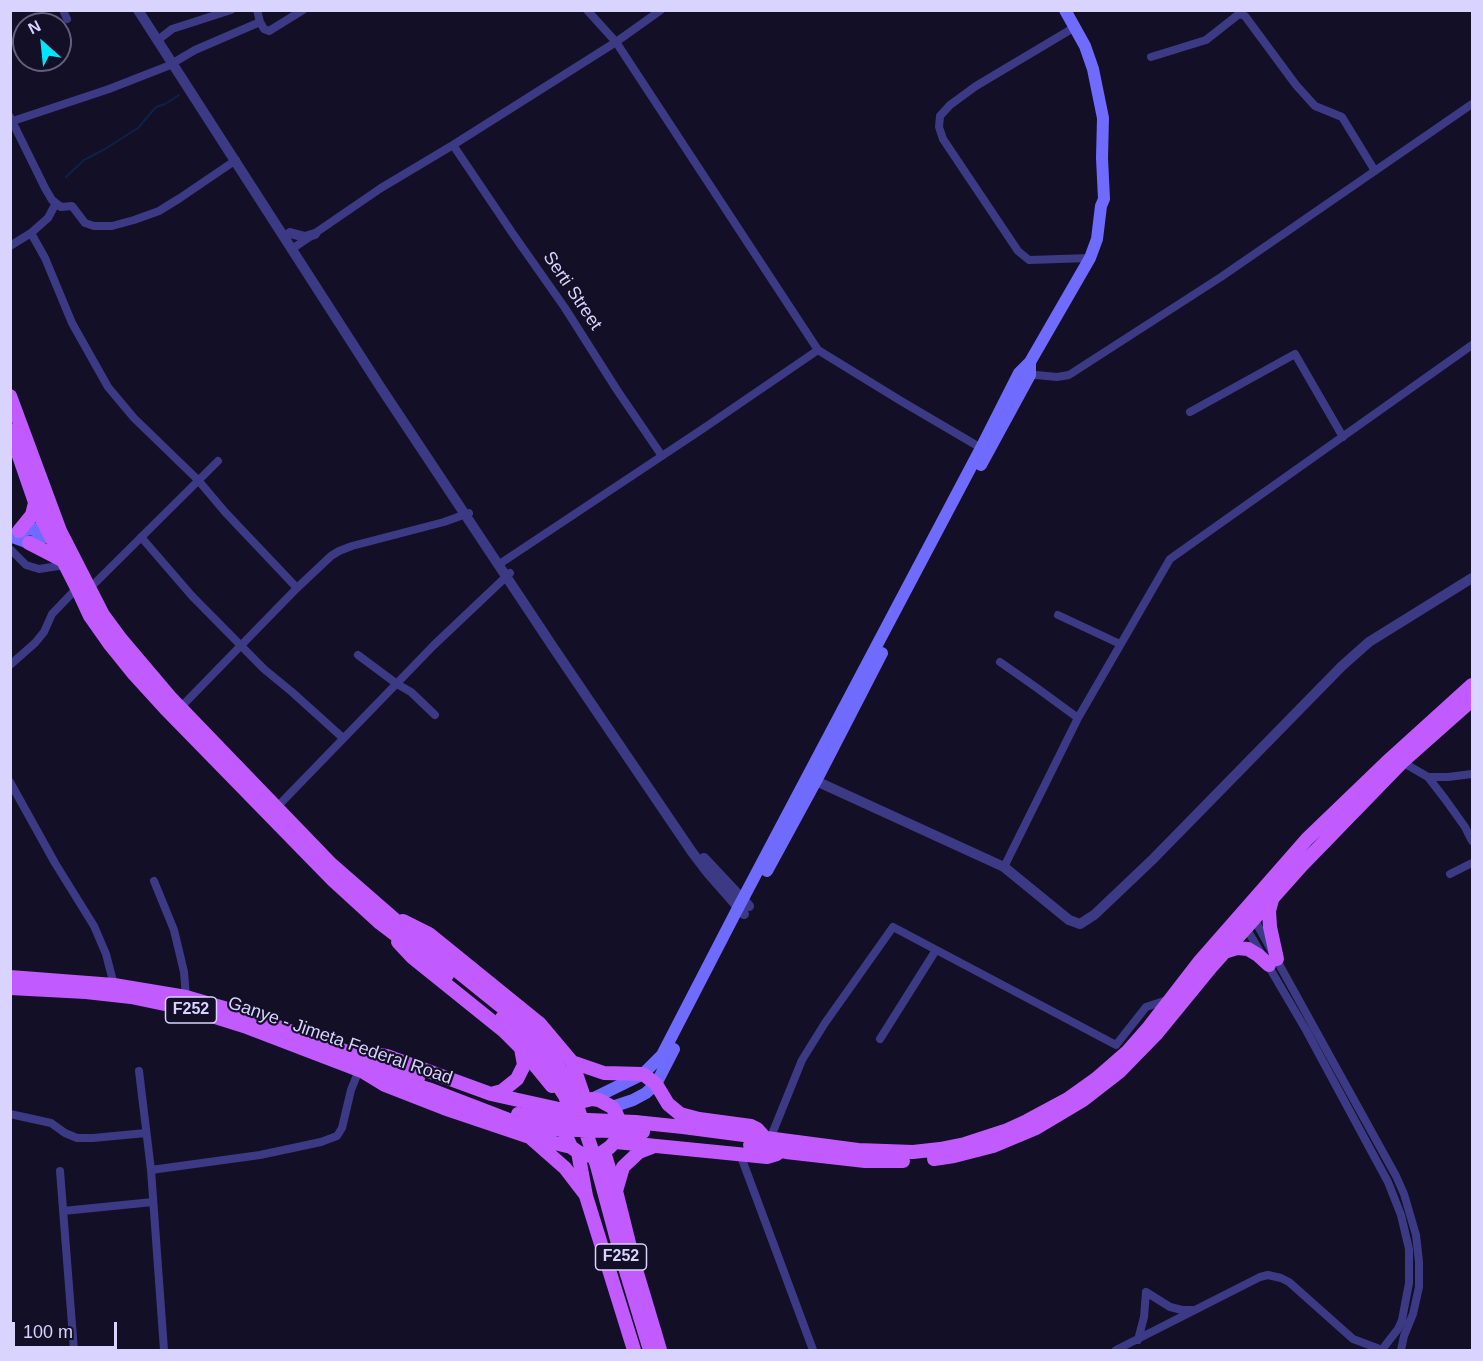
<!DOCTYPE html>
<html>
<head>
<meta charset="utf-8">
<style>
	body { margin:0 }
	#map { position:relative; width:1483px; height:1361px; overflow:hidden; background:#130f26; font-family:Arial,sans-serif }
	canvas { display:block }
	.frame { position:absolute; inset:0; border:12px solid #d9d4ff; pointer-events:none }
	.north { position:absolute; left:12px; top:12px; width:60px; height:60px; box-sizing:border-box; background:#130f26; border:2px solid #625e7d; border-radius:50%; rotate:333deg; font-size:16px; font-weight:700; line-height:24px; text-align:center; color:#d9d4ff }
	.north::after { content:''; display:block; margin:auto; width:21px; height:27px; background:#00e5ff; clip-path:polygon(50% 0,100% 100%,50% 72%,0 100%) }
	.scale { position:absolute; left:12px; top:1322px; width:105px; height:27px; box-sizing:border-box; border:3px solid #d9d4ff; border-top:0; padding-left:8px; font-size:18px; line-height:21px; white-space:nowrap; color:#d9d4ff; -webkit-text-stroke:4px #130f26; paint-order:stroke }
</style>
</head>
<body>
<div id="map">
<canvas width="1483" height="1361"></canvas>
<div class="frame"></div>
<div class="north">N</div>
<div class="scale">100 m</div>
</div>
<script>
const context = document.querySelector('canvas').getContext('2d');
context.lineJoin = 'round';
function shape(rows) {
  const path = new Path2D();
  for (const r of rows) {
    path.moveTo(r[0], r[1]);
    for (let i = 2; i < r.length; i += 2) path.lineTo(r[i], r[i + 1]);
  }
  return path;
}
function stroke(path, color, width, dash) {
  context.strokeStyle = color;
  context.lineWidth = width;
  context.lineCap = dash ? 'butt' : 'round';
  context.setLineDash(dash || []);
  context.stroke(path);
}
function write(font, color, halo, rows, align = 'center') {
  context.font = font + ' Arial,sans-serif';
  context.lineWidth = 4.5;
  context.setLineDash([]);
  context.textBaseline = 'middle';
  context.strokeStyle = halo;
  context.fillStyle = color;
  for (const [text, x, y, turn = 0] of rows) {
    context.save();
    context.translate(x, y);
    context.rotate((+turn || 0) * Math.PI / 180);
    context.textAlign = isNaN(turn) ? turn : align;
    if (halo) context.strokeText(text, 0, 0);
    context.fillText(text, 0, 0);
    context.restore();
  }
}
stroke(shape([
	[66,177,84,160,105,149,138,128,156,107,165,104,179,95]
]), '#0c2248', 2);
stroke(shape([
	[63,10,67,19],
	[587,10,616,42,818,350],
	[260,22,264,29,269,31,303,10],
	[1075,27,976,86,950,105,940,116,939,127,943,139,1018,251,1029,260,1090,258],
	[158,40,172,29,231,10],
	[1151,57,1206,40,1239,14,1245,16,1296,85,1315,106,1342,117,1375,171],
	[178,60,195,50,260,22,257,10],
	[10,117,45,188,52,200,61,207,72,206,85,223,94,226,112,226,134,220,159,211,180,198,236,160],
	[10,122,109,89,173,64],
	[453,145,513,234,565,308,617,390,662,456],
	[31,233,45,258,72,323,108,387,134,418,198,480,225,512,297,588],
	[10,246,31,233,48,218,56,203],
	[292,249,381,188,453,145,616,42,661,10],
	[1025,374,1057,377,1069,375,1221,277,1472,104],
	[1190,412,1295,354,1343,437],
	[141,537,192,596,264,669,292,692,343,738],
	[10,549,26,565,39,569,65,565],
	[498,565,704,428,818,350,901,401,981,448],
	[90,588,218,461],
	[1058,615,1120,644],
	[358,655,397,684,411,692,435,715],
	[1000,662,1037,688,1078,718],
	[10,665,35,643,44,632,52,614,77,588],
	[180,708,297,588,331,556,339,551,352,546,444,522,469,513],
	[1402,762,1428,777,1448,777,1472,774],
	[1428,777,1445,799,1465,827,1472,841],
	[10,782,55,863,94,926,106,954,114,985],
	[276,808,434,645,510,573],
	[1004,867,1078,718,1170,559,1472,345],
	[1450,874,1472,863],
	[154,881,174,930,184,972,186,997],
	[1253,917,1396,1176,1404,1194,1416,1235,1419,1262,1419,1287,1413,1314,1404,1336,1401,1350],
	[1245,926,1306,1030,1388,1182,1401,1215,1409,1249,1409,1283,1402,1320,1398,1329,1384,1347],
	[880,1039,936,950],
	[139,1071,151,1170,164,1350],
	[10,1114,51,1123,65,1133,77,1138,93,1138,146,1133],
	[770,1139,802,1060,825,1023,893,927,1116,1045,1146,1007,1170,999],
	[740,1154,813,1350],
	[151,1170,260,1155,321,1142,337,1136,342,1128,351,1090,359,1070],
	[60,1171,74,1350],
	[63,1211,153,1202],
	[1146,1292,1170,1307,1182,1310,1192,1310],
	[1138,1340,1144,1317,1146,1292],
	[1116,1350,1260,1277,1268,1275,1281,1278,1289,1282,1353,1339,1377,1348]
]), '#3d3a85', 8);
stroke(shape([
	[138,10,381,388,555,650,692,852,708,873,744,914],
	[290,233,305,237,315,234],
	[816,781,1004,867,1069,920,1080,924,1094,915,1154,858,1342,666,1369,642,1472,578],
	[704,858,749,906]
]), '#3d3a85', 10);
stroke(shape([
	[981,465,1030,375,1030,362],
	[15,534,19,531,54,526],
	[10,536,29,543,57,533],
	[767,871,816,781,882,653],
	[592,1099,643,1074,662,1055,738,908,981,448,1019,373,1030,362,1090,258,1097,239,1101,206,1104,199,1102,158,1103,118,1093,69,1085,46,1065,10],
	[612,1107,633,1100,646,1093,656,1084,674,1049]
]), '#6f6bff', 12);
stroke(shape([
	[10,396,60,531,103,615,120,638,170,697,331,864,409,932],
	[10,430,38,511,77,588,90,616,109,643,134,674,165,708,333,880,380,923,401,939],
	[19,531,32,515,35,503],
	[29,543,62,560],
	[1273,896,1269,911,1270,927,1277,959],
	[403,921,429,934,540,1024,572,1062,585,1100],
	[398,942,412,957,504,1031,521,1048,552,1086],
	[1224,952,1237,948,1248,949,1258,955,1269,965],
	[10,977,114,985,186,997,231,1010,370,1060],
	[10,988,86,992,131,997,174,1006,209,1015,244,1026,359,1070,370,1072],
	[361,1053,387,1056,491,1094,568,1111],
	[572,1062,604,1073,643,1074,656,1084,668,1104,680,1114,699,1119,751,1126,757,1129,765,1138],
	[362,1071,385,1085,444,1108,530,1137,571,1147,578,1152,585,1155,593,1156,600,1154,610,1147,617,1139,620,1132,619,1120,616,1113,612,1107,599,1100,592,1099,580,1102,571,1108,564,1121,564,1131,571,1147],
	[491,1094,502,1091,517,1079,524,1065,521,1048],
	[635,1122,683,1127,858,1150,913,1152,940,1149,965,1144,1005,1131,1027,1121,1068,1099,1096,1079,1127,1052,1149,1027,1200,961,1307,839,1386,763,1472,685],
	[532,1139,565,1168,585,1194],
	[616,1142,767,1157,777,1154],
	[750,1145,786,1152,865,1161,903,1161],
	[578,1152,586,1196,634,1350],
	[604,1152,616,1191,634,1263,660,1350],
	[934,1159,954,1156,993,1146,1036,1128,1083,1100,1119,1072,1157,1033,1211,967,1302,865,1402,762,1472,700],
	[596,1162,620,1251,650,1350],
	[616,1191,623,1167,639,1152,652,1147]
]), '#c25bff', 14);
stroke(shape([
	[409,932,528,1028,547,1049,570,1085,596,1162],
	[401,939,447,975],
	[502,1018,529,1042,542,1061,565,1096,569,1107],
	[370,1060,418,1078],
	[370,1072,431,1090,509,1120,536,1127,547,1129,643,1132],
	[518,1114,542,1118,635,1122]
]), '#c25bff', 14);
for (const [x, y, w] of [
	[191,1010,51],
	[621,1257,51]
]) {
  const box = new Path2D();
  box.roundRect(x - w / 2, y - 13, w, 26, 4.5);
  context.fillStyle = '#130f26';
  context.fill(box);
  stroke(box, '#d9d4ff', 1.5);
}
write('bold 16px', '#d9d4ff', null, [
	["F252",191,1010],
	["F252",621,1257]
]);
write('18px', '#d9d4ff', '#130f26', [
	["Serti Street",572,291,56],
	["Ganye - Jimeta Federal Road",340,1041,19]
]);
</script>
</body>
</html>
